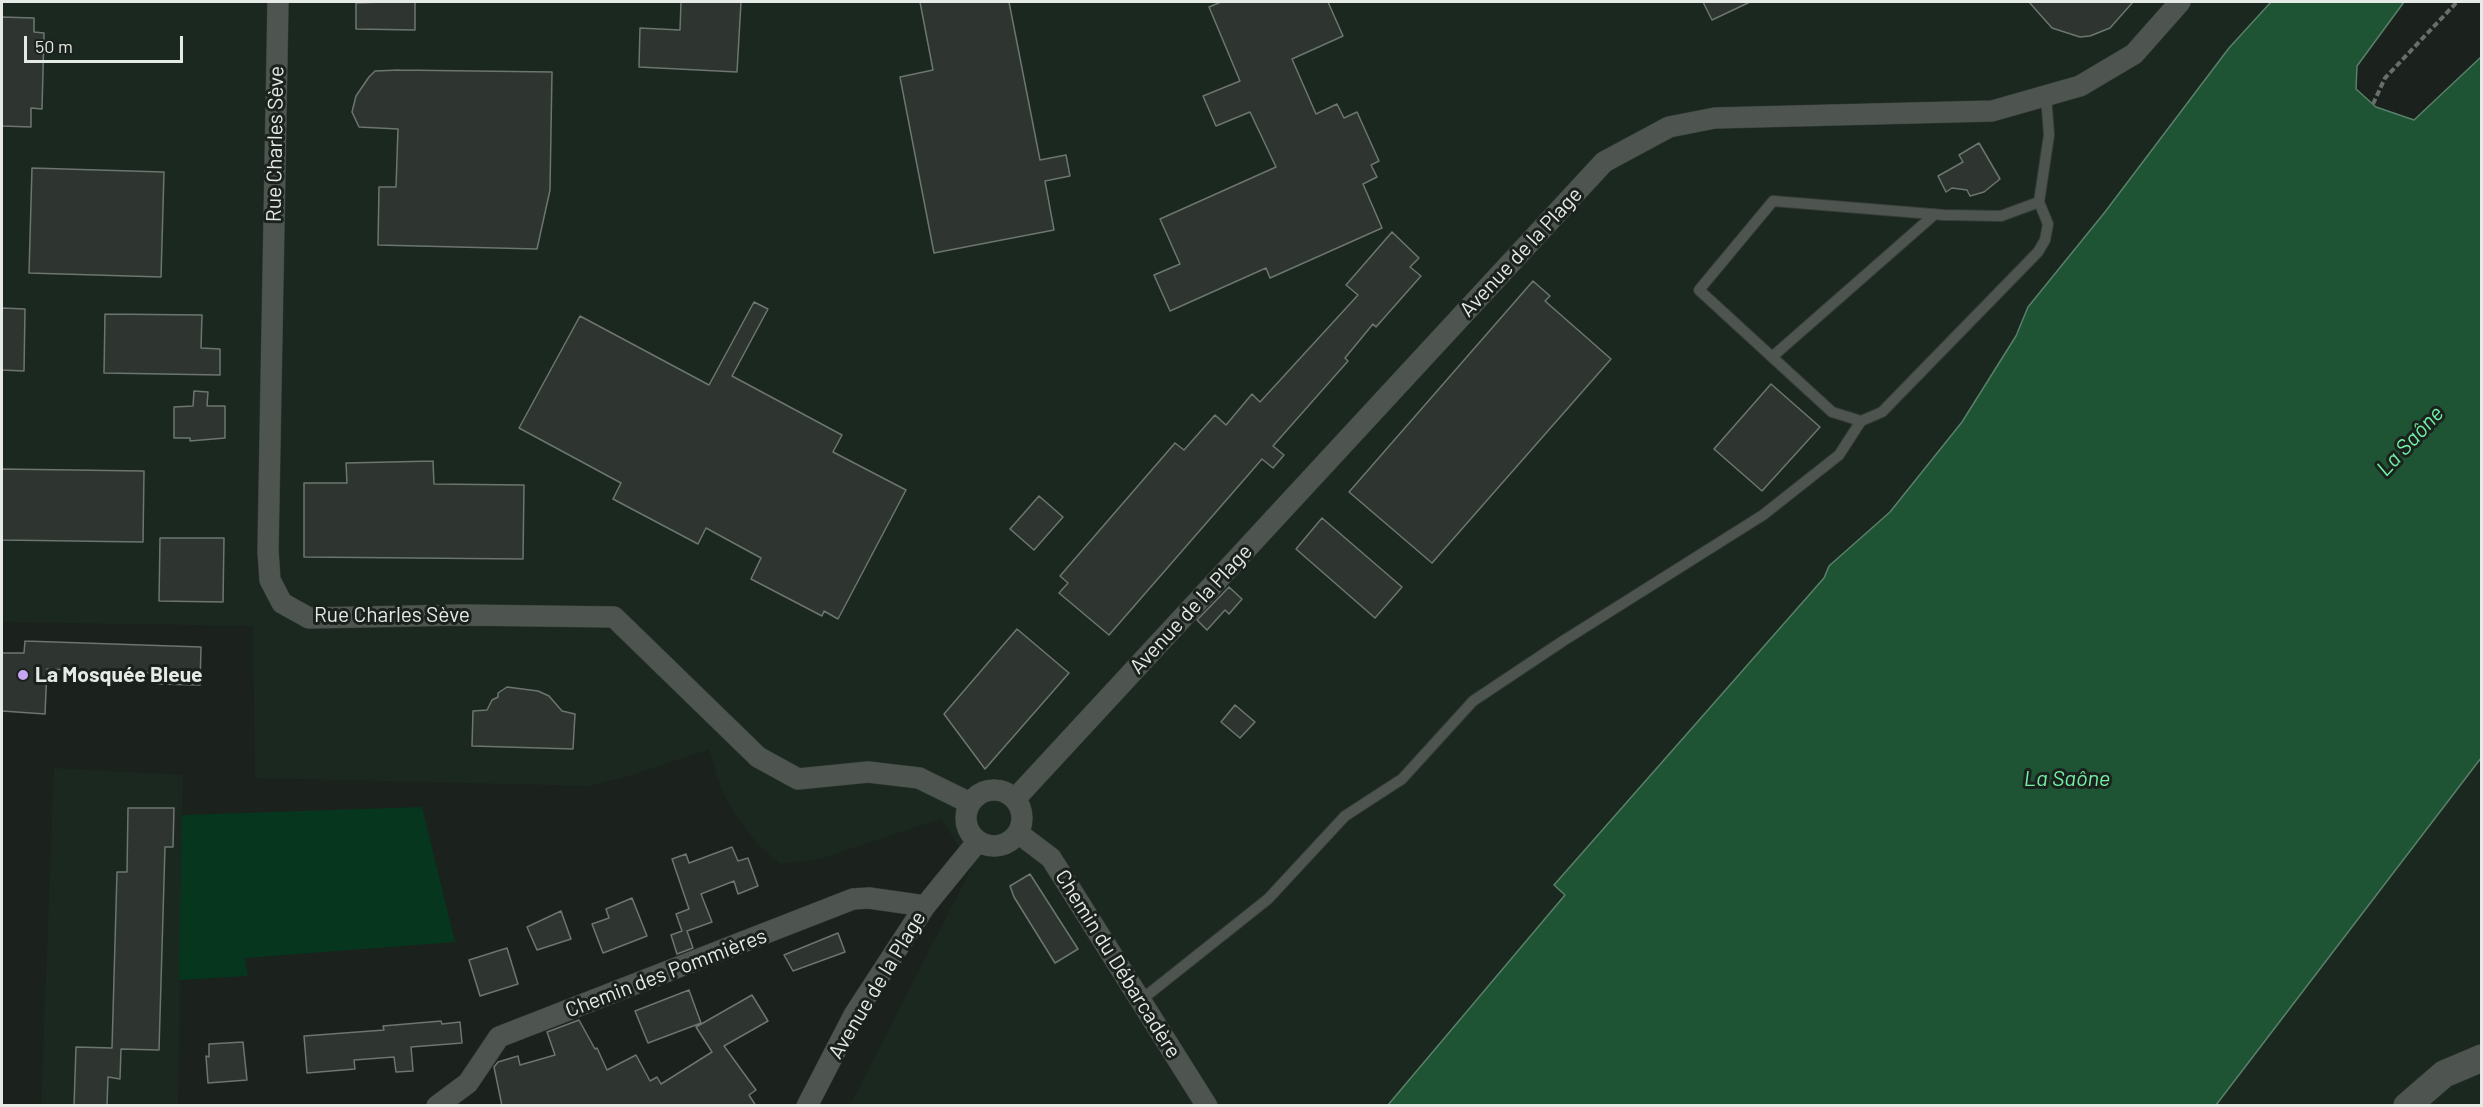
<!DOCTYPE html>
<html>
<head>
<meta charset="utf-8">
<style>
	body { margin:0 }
	#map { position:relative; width:2483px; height:1107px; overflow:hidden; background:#1b211d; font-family:Barlow,sans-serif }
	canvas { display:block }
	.frame { position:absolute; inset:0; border:3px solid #e5eae7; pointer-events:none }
	.scale { position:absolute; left:24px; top:36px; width:159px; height:27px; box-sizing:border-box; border:3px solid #e5eae7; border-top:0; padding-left:8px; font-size:18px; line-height:21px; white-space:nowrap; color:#e5eae7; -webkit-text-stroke:4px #1b211d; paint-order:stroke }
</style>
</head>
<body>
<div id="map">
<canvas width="2483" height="1107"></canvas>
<div class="frame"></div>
<div class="scale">50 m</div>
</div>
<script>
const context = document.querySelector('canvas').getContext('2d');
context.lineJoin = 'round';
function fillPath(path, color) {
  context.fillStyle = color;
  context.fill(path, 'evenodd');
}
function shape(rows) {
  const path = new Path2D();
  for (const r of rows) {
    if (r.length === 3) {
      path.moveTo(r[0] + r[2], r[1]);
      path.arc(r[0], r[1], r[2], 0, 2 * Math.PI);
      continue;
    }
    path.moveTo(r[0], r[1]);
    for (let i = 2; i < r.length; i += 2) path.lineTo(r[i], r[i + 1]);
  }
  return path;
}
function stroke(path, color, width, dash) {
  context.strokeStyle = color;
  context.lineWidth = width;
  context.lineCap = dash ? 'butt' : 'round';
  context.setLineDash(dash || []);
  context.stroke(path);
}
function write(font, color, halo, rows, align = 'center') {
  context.font = font + ' Barlow,sans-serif';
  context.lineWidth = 6;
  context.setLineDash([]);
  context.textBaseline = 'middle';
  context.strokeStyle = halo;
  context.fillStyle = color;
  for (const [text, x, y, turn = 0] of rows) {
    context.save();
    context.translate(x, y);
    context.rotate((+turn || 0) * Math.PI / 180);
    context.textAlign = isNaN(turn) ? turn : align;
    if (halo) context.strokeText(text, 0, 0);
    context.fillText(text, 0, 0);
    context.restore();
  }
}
fillPath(shape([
	[2,2,2271,2,2229,48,2105,212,2028,306,2016,335,1962,422,1890,512,1829,566,1824,578,1555,885,1565,895,1388,1105,850,1105,972,867,941,819,819,859,780,864,759,846,735,815,722,791,709,749,642,772,591,786,255,778,253,626,2,622],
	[2481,758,2481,1105,2219,1106,2217,1104],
	[54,768,183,775,178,1105,41,1106]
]), '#1b281f');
fillPath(shape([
	[422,807,455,942,245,958,248,976,179,980,182,815]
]), '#06371e');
const water = shape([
	[2271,2,2404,2,2357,66,2356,89,2376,107,2414,120,2481,57,2481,758,2216,1105,1388,1105,1565,895,1554,885,1824,578,1829,566,1890,512,1962,422,2016,336,2028,307,2105,212,2229,48,2271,2]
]);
fillPath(water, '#1e5334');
stroke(water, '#5a806a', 1.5);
const building = shape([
	[383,2,415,2,415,30,356,29,356,3,383,2],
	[681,2,741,2,737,72,639,67,640,28,680,30,681,2],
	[920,2,1009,2,1040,160,1066,155,1070,176,1045,181,1054,230,934,253,900,77,933,70,920,2],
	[1221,2,1328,2,1343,36,1292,59,1316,114,1337,104,1344,118,1357,112,1379,161,1371,165,1377,177,1363,184,1382,228,1270,278,1266,268,1170,311,1154,275,1180,264,1160,219,1276,167,1250,112,1216,126,1203,96,1240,81,1209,7,1221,2],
	[1703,2,1750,2,1712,20,1703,2],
	[2029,2,2133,2,2110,28,2090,36,2080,37,2052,28,2029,2],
	[2,17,34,18,34,32,44,33,42,109,31,108,31,127,2,126,2,17],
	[399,70,552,72,550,190,537,249,378,245,379,187,396,187,398,129,359,127,352,112,356,96,369,77,375,71,399,70],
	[1979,143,2000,179,1984,192,1970,196,1967,190,1952,188,1946,192,1938,176,1963,162,1959,155,1979,143],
	[32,168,164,172,161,277,29,273,32,168],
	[1392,232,1419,258,1410,267,1421,276,1376,327,1373,324,1345,358,1348,361,1273,446,1284,455,1273,468,1262,459,1109,635,1059,593,1068,583,1060,576,1175,443,1184,450,1215,415,1226,425,1252,394,1260,402,1358,295,1346,285,1392,232],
	[1533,281,1550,296,1545,301,1611,359,1432,563,1349,492,1533,281],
	[754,302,768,309,732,376,842,435,833,452,906,490,838,619,824,611,822,616,751,579,761,558,706,528,698,544,613,499,621,483,519,428,580,316,709,385,754,302],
	[2,308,25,309,24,371,2,370,2,308],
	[105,314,202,315,201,348,220,349,220,375,104,373,105,314],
	[1771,384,1820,427,1762,491,1714,449,1771,384],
	[194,391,208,392,207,406,225,406,225,438,190,441,190,438,174,438,174,407,193,406,194,391],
	[433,461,434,484,524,485,523,559,304,557,304,483,347,483,346,463,433,461],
	[2,469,144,471,143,542,2,540,2,469],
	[1039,496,1063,517,1034,550,1010,529,1039,496],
	[1322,518,1402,587,1375,618,1296,549,1322,518],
	[160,538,224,538,223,602,159,601,160,538],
	[1229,587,1242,599,1229,614,1225,610,1207,630,1197,620,1229,587],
	[1017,629,1069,673,985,769,944,714,1017,629],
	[25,641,201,647,200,685,157,684,157,673,47,669,45,714,2,711,2,653,24,653,25,641],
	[507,687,538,691,549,696,562,711,575,714,573,749,472,746,473,711,487,710,492,700,498,697,498,693,507,687],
	[1235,705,1255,722,1240,738,1221,722,1235,705],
	[128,808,174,808,173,847,165,847,159,1050,121,1049,120,1079,108,1077,107,1106,74,1106,76,1047,112,1048,117,872,127,872,128,808],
	[732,847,738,861,748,858,758,886,738,894,734,881,701,894,712,922,687,931,693,948,677,954,671,935,682,931,676,914,689,909,672,859,686,854,689,863,732,847],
	[1030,874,1078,949,1055,963,1014,897,1010,886,1030,874],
	[632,898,647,936,603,953,592,924,609,918,606,909,632,898],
	[561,911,571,939,537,950,527,927,561,911],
	[838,933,845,952,793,971,784,955,838,933],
	[507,948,518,984,480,996,469,960,507,948],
	[689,990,701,1023,648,1043,635,1011,689,990],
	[752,995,768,1021,724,1046,756,1090,749,1095,756,1106,502,1106,494,1067,498,1062,518,1056,520,1065,555,1055,547,1032,579,1020,595,1049,597,1048,607,1070,636,1055,650,1081,657,1077,661,1084,712,1052,696,1027,752,995],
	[441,1021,442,1024,460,1022,462,1043,411,1047,413,1071,396,1072,394,1057,354,1060,355,1069,307,1073,304,1036,384,1030,383,1026,441,1021],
	[243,1042,247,1080,208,1083,206,1056,209,1057,209,1044,243,1042]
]);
fillPath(building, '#2e3530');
stroke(building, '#6d756f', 1.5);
const service = shape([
	[2039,202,2001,216,1944,215,1773,201,1699,290,1832,412,1861,421,1882,412,2038,252,2045,240,2048,224,2039,202,2049,135,2046,96],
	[1772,357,1935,214],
	[1141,1000,1268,899,1345,816,1402,779,1473,701,1563,641,1763,515,1839,455,1861,421]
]);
const minor = shape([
	[278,2,268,551,270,580,282,603,309,618,464,615,614,617,758,757,798,779,868,772,919,778,970,803],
	[994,818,28],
	[1015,799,1604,162,1669,127,1715,118,1992,111,2080,86,2134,54,2180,2],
	[1018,833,1051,858,1207,1106],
	[437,1106,468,1083,499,1037,853,899,869,898,925,906],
	[807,1106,854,1015,925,906,978,841]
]);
const tertiary = shape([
	[2407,1106,2444,1074,2482,1058]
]);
stroke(service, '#373c38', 12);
stroke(minor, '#373c38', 22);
stroke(tertiary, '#373c38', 28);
stroke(shape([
	[2373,104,2385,78,2457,2]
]), '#696e6b', 4, [6, 3]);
stroke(service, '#4e5550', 10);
stroke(minor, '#4e5550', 21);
stroke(tertiary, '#4e5550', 27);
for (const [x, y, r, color] of [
	[23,675,6,"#c7a6ef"]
]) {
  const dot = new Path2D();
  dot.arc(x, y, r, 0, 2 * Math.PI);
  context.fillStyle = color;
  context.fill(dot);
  stroke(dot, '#1b211d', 2);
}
write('21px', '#e5eae7', '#1b211d', [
	["Rue Charles Sève",275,144,-89],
	["Avenue de la Plage",1521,252,-47],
	["Avenue de la Plage",1191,609,-47],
	["Rue Charles Sève",392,615],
	["Chemin du Débarcadère",1118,964,58],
	["Chemin des Pommières",666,973,-21],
	["Avenue de la Plage",877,985,-59]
]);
write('bold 21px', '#e5eae7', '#1b211d', [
	["La Mosquée Bleue",35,675]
], 'left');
write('italic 22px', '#70f1a4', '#1b211d', [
	["La Saône",2410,441,-47],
	["La Saône",2067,779]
]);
</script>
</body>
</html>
